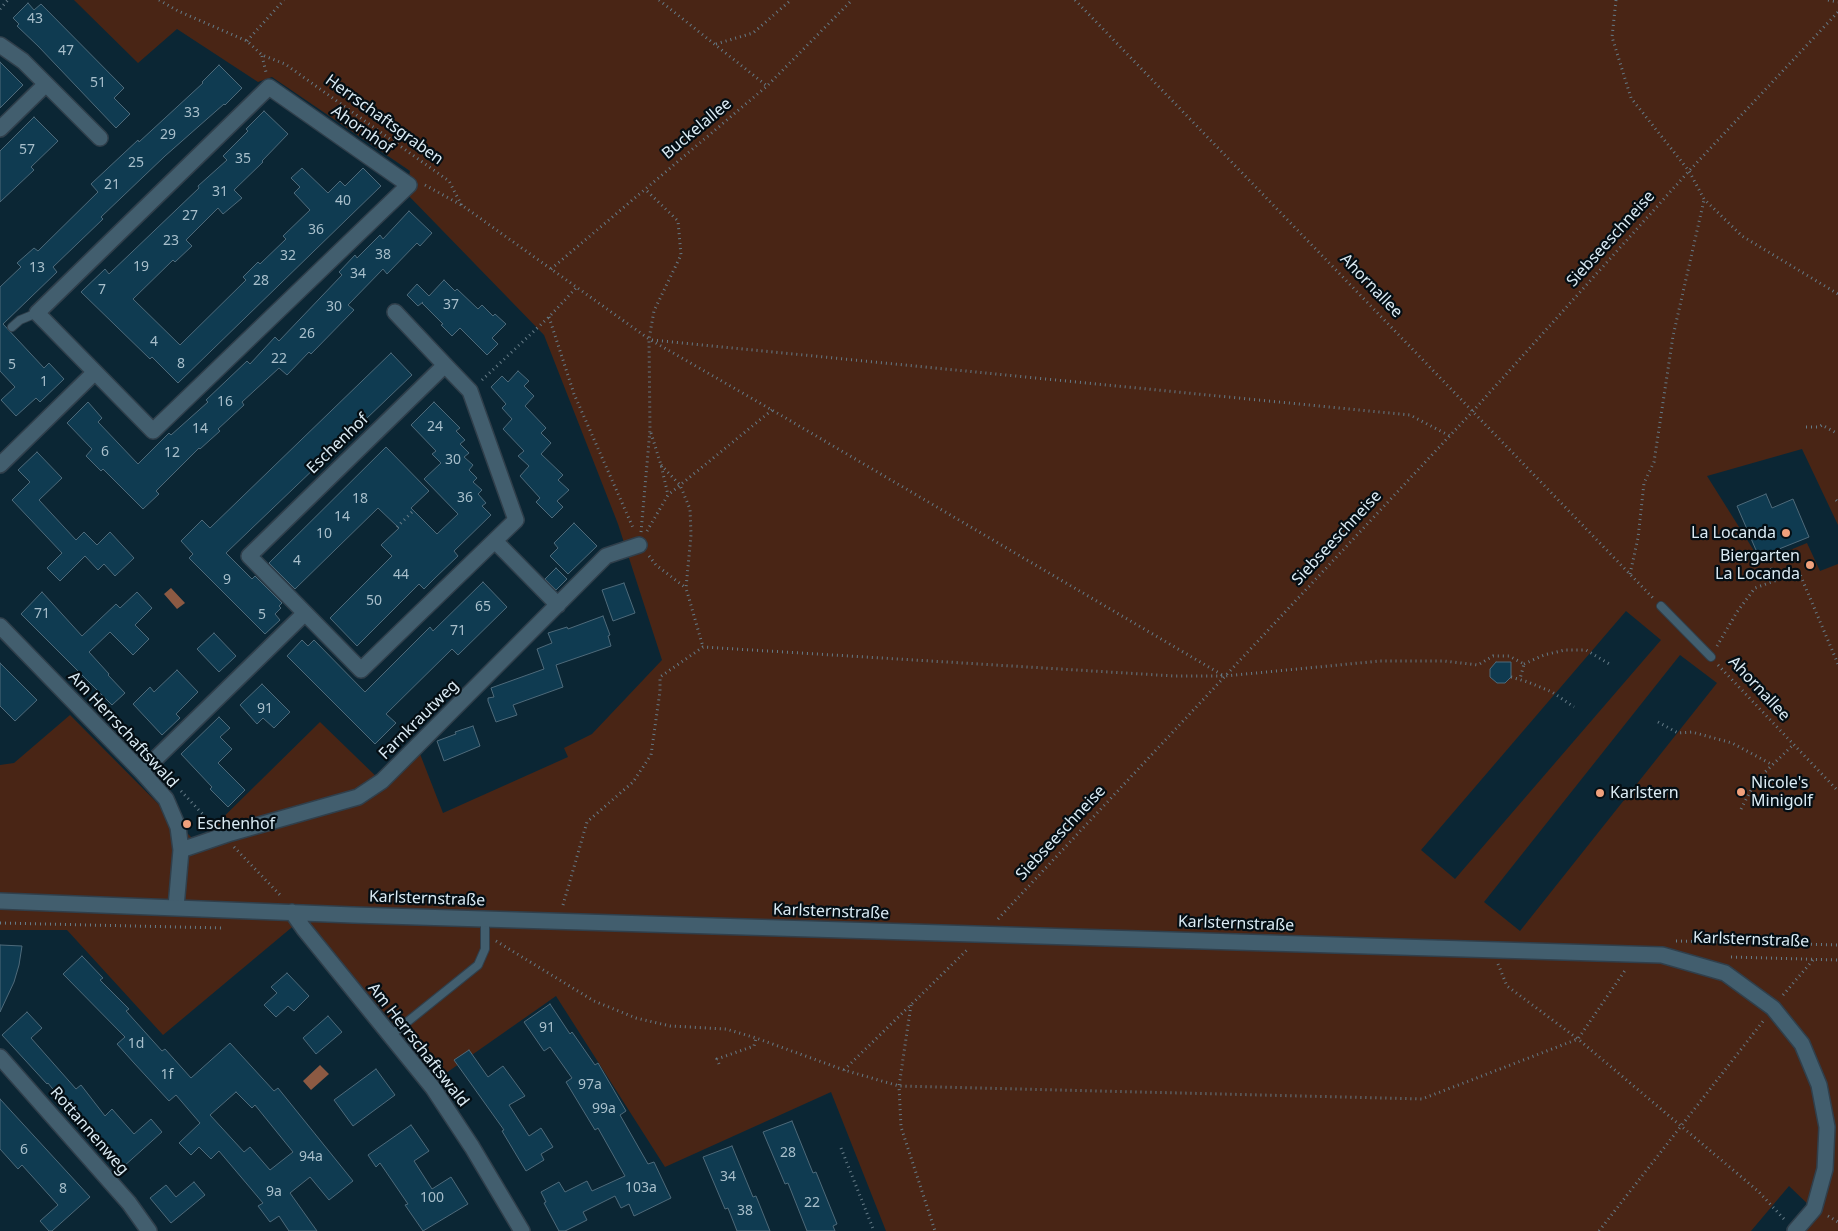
<!DOCTYPE html>
<html>
<head>
<meta charset="utf-8">
<style>
	body { margin:0 }
	canvas { display:block; background:#0b2634 }
</style>
</head>
<body>
<canvas width="1838" height="1231"></canvas>
<script>
const context = document.querySelector('canvas').getContext('2d');
context.lineJoin = 'round';
function fillPath(path, color) {
  context.fillStyle = color;
  context.fill(path, 'evenodd');
}
function shape(rows) {
  const path = new Path2D();
  for (const r of rows) {
    path.moveTo(r[0], r[1]);
    for (let i = 2; i < r.length; i += 2) path.lineTo(r[i], r[i + 1]);
  }
  return path;
}
function stroke(path, color, width, dash) {
  context.strokeStyle = color;
  context.lineWidth = width;
  context.lineCap = dash ? 'butt' : 'round';
  context.setLineDash(dash || []);
  context.stroke(path);
}
function write(font, color, halo, rows, align = 'center') {
  context.font = font + ' "Noto Sans",sans-serif';
  context.lineWidth = 4.5;
  context.setLineDash([]);
  context.textBaseline = 'middle';
  context.strokeStyle = halo;
  context.fillStyle = color;
  for (const [text, x, y, turn = 0] of rows) {
    context.save();
    context.translate(x, y);
    context.rotate((+turn || 0) * Math.PI / 180);
    context.textAlign = isNaN(turn) ? turn : align;
    if (halo) context.strokeText(text, 0, 0);
    context.fillText(text, 0, 0);
    context.restore();
  }
}
fillPath(shape([
	[74,0,1838,0,1838,525,1802,449,1707,476,1761,562,1807,543,1820,571,1838,564,1838,1231,1795,1231,1813,1209,1789,1186,1751,1231,886,1231,831,1092,665,1167,556,996,439,1078,360,984,297,923,163,1035,67,930,0,930,0,765,14,763,70,715,197,843,320,722,386,786,420,754,443,813,568,757,564,748,592,734,662,660,618,524,544,335,406,193,410,171,272,77,258,82,177,29,138,63],
	[1626,611,1661,640,1455,879,1421,850],
	[1680,655,1717,683,1520,931,1484,902]
]), '#492515');
fillPath(shape([
	[171,588,185,603,177,609,164,594],
	[320,1065,329,1074,311,1090,303,1081]
]), '#8c5a43');
const building = shape([
	[28,3,34,10,41,4,124,88,114,98,130,114,116,128,38,46,17,26,19,24,13,18,28,3],
	[0,62,23,85,0,108,0,62],
	[219,65,242,88,225,105,224,104,165,156,101,217,103,219,53,267,57,272,3,324,44,368,49,363,64,379,40,402,36,398,16,416,1,400,15,387,0,371,0,287,21,267,17,263,34,248,38,251,98,192,91,184,138,140,139,142,203,83,202,82,219,65],
	[264,111,288,134,262,161,263,162,234,190,242,198,223,214,218,208,186,240,192,246,175,262,173,260,133,299,180,345,246,280,243,277,258,262,260,264,286,239,283,236,310,210,294,193,300,187,291,178,302,168,328,193,340,181,345,186,363,168,381,186,178,383,152,357,150,359,81,292,105,269,109,274,199,188,198,186,227,160,223,156,248,131,246,129,264,111],
	[34,117,58,141,31,167,34,170,0,202,0,151,34,117],
	[409,211,432,233,420,246,417,243,387,274,383,269,348,305,354,310,311,354,309,352,287,375,279,368,242,402,244,405,218,429,220,431,200,449,199,448,156,491,159,494,143,509,103,469,101,471,86,456,92,449,67,423,88,402,102,418,98,422,138,464,169,433,171,435,208,402,206,400,247,361,250,364,275,337,279,341,342,275,339,272,355,255,357,258,380,235,383,239,409,211],
	[444,280,455,291,457,289,478,309,482,305,493,316,495,314,506,324,492,338,498,344,487,355,460,328,452,336,441,325,443,324,422,303,423,302,418,306,407,295,417,284,429,296,444,280],
	[391,353,412,375,226,553,252,579,255,576,282,603,279,606,281,608,275,614,280,620,265,634,189,558,193,554,181,541,202,520,210,528,391,353],
	[518,371,529,381,524,386,534,396,525,406,546,428,541,433,551,443,541,454,563,475,558,480,569,490,557,501,563,507,552,518,536,502,540,498,520,476,529,466,518,456,524,451,503,429,512,419,502,408,506,404,491,387,502,376,508,382,518,371],
	[434,402,460,428,456,431,465,440,460,444,469,453,464,457,473,465,469,470,477,478,473,482,482,490,478,494,486,503,482,506,491,515,454,551,458,556,435,578,424,589,419,584,357,646,330,618,392,556,381,545,399,528,378,508,295,589,269,563,386,447,429,491,411,508,437,534,458,514,424,479,441,463,432,454,436,451,411,425,434,402],
	[37,452,62,478,39,500,76,540,84,532,97,545,110,532,134,558,115,576,104,564,98,570,85,556,60,581,47,568,62,553,12,500,30,482,18,470,37,452],
	[1766,494,1772,508,1793,499,1809,537,1759,557,1737,506,1766,494],
	[574,523,597,546,568,574,550,556,558,548,554,543,574,523],
	[556,568,567,579,556,590,545,579,556,568],
	[483,582,507,607,458,655,452,649,386,714,396,723,375,744,287,656,302,640,308,646,314,640,365,692,430,627,433,631,483,582],
	[624,583,635,613,613,621,602,590,624,583],
	[42,592,82,636,116,604,120,608,137,592,152,608,135,625,149,639,133,655,110,632,89,652,109,674,108,675,125,693,112,705,21,614,42,592],
	[603,616,610,635,608,636,611,646,556,665,563,687,513,705,517,715,496,722,488,701,488,698,494,697,491,688,544,669,537,649,552,643,548,633,567,627,568,629,603,616],
	[214,633,236,656,219,672,197,649,214,633],
	[1496,662,1511,662,1511,677,1505,683,1497,683,1490,677,1490,669,1496,662],
	[0,663,37,700,15,721,0,706,0,663],
	[177,670,198,692,176,714,180,718,162,735,133,704,150,687,154,692,177,670],
	[262,684,290,712,274,728,263,718,257,724,240,705,262,684],
	[219,717,230,728,220,737,232,749,218,763,245,790,228,807,210,789,212,787,181,754,219,717],
	[473,726,480,746,444,761,437,741,456,734,455,732,473,726],
	[0,945,22,946,19,965,14,982,0,1012,0,945],
	[82,956,103,978,100,980,129,1009,126,1011,162,1051,165,1049,191,1078,230,1043,274,1091,278,1088,353,1181,329,1200,310,1177,290,1193,317,1231,289,1231,279,1216,270,1222,258,1206,263,1203,219,1151,211,1159,199,1147,191,1155,179,1143,200,1123,176,1095,169,1101,134,1063,117,1044,125,1037,63,974,82,956],
	[236,1092,252,1108,255,1105,293,1152,270,1170,250,1147,244,1152,210,1115,236,1092],
	[287,973,309,996,294,1011,288,1006,276,1017,264,1005,277,993,271,987,287,973],
	[550,1004,570,1034,572,1032,595,1065,598,1063,626,1111,620,1115,648,1164,654,1162,671,1198,634,1216,629,1204,621,1208,615,1196,583,1212,587,1220,565,1231,559,1231,544,1203,546,1202,541,1192,559,1182,565,1192,587,1181,592,1191,625,1176,598,1128,595,1130,566,1082,572,1078,550,1047,544,1051,524,1022,550,1004],
	[27,1012,42,1028,31,1038,76,1089,81,1085,105,1116,112,1109,134,1134,151,1119,162,1132,123,1167,77,1115,75,1117,48,1083,47,1084,2,1035,27,1012],
	[328,1016,342,1032,316,1054,303,1038,328,1016],
	[469,1050,488,1077,503,1066,525,1096,509,1105,529,1136,541,1128,553,1147,541,1154,544,1160,526,1171,502,1131,504,1130,454,1060,469,1050],
	[376,1069,395,1095,353,1126,334,1100,376,1069],
	[0,1099,90,1197,52,1231,49,1231,40,1221,58,1205,22,1165,18,1169,0,1149,0,1099],
	[792,1121,813,1173,816,1172,837,1224,833,1226,835,1231,807,1231,788,1183,785,1184,763,1132,792,1121],
	[411,1125,429,1151,414,1161,432,1189,451,1177,468,1204,423,1231,405,1205,408,1204,380,1163,376,1167,368,1155,411,1125],
	[732,1146,753,1197,756,1196,770,1231,737,1231,728,1208,725,1209,703,1157,732,1146],
	[194,1182,205,1195,171,1223,150,1198,166,1185,176,1197,194,1182]
]);
fillPath(building, '#0f3b51');
stroke(building, '#4e6a7a', 1);
const lane = shape([
	[12,327,20,320,37,313],
	[1661,606,1711,657],
	[391,1035,478,965,485,949,485,919]
]);
const street = shape([
	[0,45,23,61,100,138],
	[269,87,409,185,153,431,37,313,269,87],
	[0,129,46,84],
	[395,312,445,365,470,391,516,520,361,670,249,556,445,365],
	[0,465,95,372],
	[495,541,558,605],
	[0,626,142,772,166,799,178,827,181,850,176,907],
	[142,772,305,613],
	[181,850,231,833,358,797,382,781,606,556,639,545],
	[0,1057,129,1203,149,1231]
]);
const secondary = shape([
	[0,901,353,915,1662,955,1725,973,1773,1008,1802,1044,1819,1085,1827,1127,1825,1169,1814,1209,1795,1231],
	[292,912,304,929,433,1088,472,1147,522,1231]
]);
stroke(lane, '#303f4b', 10);
stroke(street, '#303f4b', 18);
stroke(secondary, '#303f4b', 18);
stroke(shape([
	[159,0,178,11,247,41,262,55,285,64,449,181,462,206],
	[659,0,767,86],
	[1075,0,1653,598],
	[1616,0,1612,37,1631,98,1689,171,1704,199,1742,236,1838,294],
	[1828,0,1838,2],
	[0,9,8,0],
	[247,41,284,0],
	[716,44,753,33,791,0],
	[262,56,266,72],
	[425,185,463,206,649,339,772,410,1224,676],
	[551,269,767,86,852,0],
	[549,317,574,394,634,530],
	[652,340,1410,415,1450,436],
	[482,380,549,317,576,288],
	[1806,427,1819,427,1822,425,1838,434],
	[651,433,661,465,668,495],
	[661,465,680,485,690,509,691,535,686,588,703,647],
	[1836,500,1838,502],
	[397,527,414,510],
	[647,531,668,495,772,410],
	[641,532,650,430,649,339,654,311,681,255,678,221,645,189],
	[649,556,656,565,686,588],
	[1771,568,1775,580],
	[1630,574,1638,538,1644,483,1654,462,1673,336,1704,200],
	[1717,646,1737,612,1755,588,1799,572,1838,664],
	[1524,664,1544,655,1565,650,1586,650,1611,665],
	[1718,665,1838,791],
	[1511,677,1528,682,1552,692,1574,707],
	[1658,722,1678,733,1692,732,1732,743,1771,764],
	[181,791,211,823],
	[1741,809,1752,788,1764,773,1793,745],
	[234,847,282,897],
	[563,905,587,822,633,782,651,755,660,691,660,677,703,647,1174,676,1225,676,1380,661,1444,661,1478,665,1493,656,1509,656,1524,664,1520,679],
	[998,919,1473,411,1689,171,1838,12],
	[0,923,223,928],
	[496,941,594,1001,636,1018,670,1026,726,1029,756,1038,844,1070,899,1086,1422,1099,1578,1039,1626,969],
	[1676,941,1838,945],
	[1731,957,1838,960],
	[1498,964,1507,986,1578,1039,1758,1191,1784,1219],
	[1783,995,1813,960],
	[911,1005,899,1086,901,1127,935,1231],
	[719,1064,717,1059,754,1046,756,1038],
	[844,1070,967,950],
	[841,1148,874,1231],
	[1828,1216,1838,1222],
	[1599,1231,1764,1020]
]), '#657b87', 3, [1, 4]);
stroke(lane, '#425e6e', 8);
stroke(street, '#425e6e', 15);
stroke(secondary, '#425e6e', 15);
for (const [x, y, r, color] of [
	[1786,533,5,"#f1a17c"],
	[1810,565,5,"#f1a17c"],
	[1741,792,5,"#f1a17c"],
	[1600,793,5,"#f1a17c"],
	[187,824,5,"#f1a17c"]
]) {
  const dot = new Path2D();
  dot.arc(x, y, r, 0, 2 * Math.PI);
  context.fillStyle = color;
  context.fill(dot);
  stroke(dot, '#040e14', 2);
}
write('14px', '#a8bfcb', null, [
	["43",35,19],
	["47",66,51],
	["51",98,83],
	["33",192,113],
	["29",168,135],
	["57",27,150],
	["35",243,159],
	["25",136,163],
	["21",112,185],
	["31",220,192],
	["40",343,201],
	["27",190,216],
	["36",316,230],
	["23",171,241],
	["38",383,255],
	["32",288,256],
	["19",141,267],
	["13",37,268],
	["34",358,274],
	["28",261,281],
	["7",102,290],
	["37",451,305],
	["30",334,307],
	["26",307,334],
	["4",154,342],
	["22",279,359],
	["8",181,364],
	["5",12,365],
	["1",44,382],
	["16",225,402],
	["24",435,427],
	["14",200,429],
	["6",105,452],
	["12",172,453],
	["30",453,460],
	["36",465,498],
	["18",360,499],
	["14",342,517],
	["10",324,534],
	["4",297,561],
	["44",401,575],
	["9",227,580],
	["50",374,601],
	["65",483,607],
	["71",42,614],
	["5",262,615],
	["71",458,631],
	["91",265,709],
	["91",547,1028],
	["1d",136,1044],
	["1f",167,1075],
	["97a",590,1085],
	["99a",604,1109],
	["6",24,1150],
	["28",788,1153],
	["94a",311,1157],
	["34",728,1177],
	["103a",641,1188],
	["8",63,1189],
	["9a",274,1192],
	["100",432,1198],
	["22",812,1203],
	["38",745,1211]
]);
write('16px', '#dbebf4', '#040e14', [
	["Herrschaftsgraben",384,120,36],
	["Buckelallee",697,129,-40],
	["Ahornhof",362,130,35],
	["Siebseeschneise",1611,239,-48],
	["Ahornallee",1371,286,46],
	["Eschenhof",338,444,-44],
	["Siebseeschneise",1337,538,-47],
	["Ahornallee",1759,689,47],
	["Farnkrautweg",419,720,-45],
	["Am Herrschaftswald",123,730,47],
	["Siebseeschneise",1061,833,-47],
	["Karlsternstraße",427,899,2],
	["Karlsternstraße",831,912,2],
	["Karlsternstraße",1236,924,2],
	["Karlsternstraße",1751,940,2],
	["Am Herrschaftswald",418,1045,52],
	["Rottannenweg",89,1131,49]
]);
write('16px', '#dbebf4', '#040e14', [
	["La Locanda",1776,533,"right"],
	["Biergarten",1800,556,"right"],
	["La Locanda",1800,574,"right"],
	["Nicole's",1751,783],
	["Minigolf",1751,801],
	["Karlstern",1610,793],
	["Eschenhof",197,824]
], 'left');
</script>
</body>
</html>
